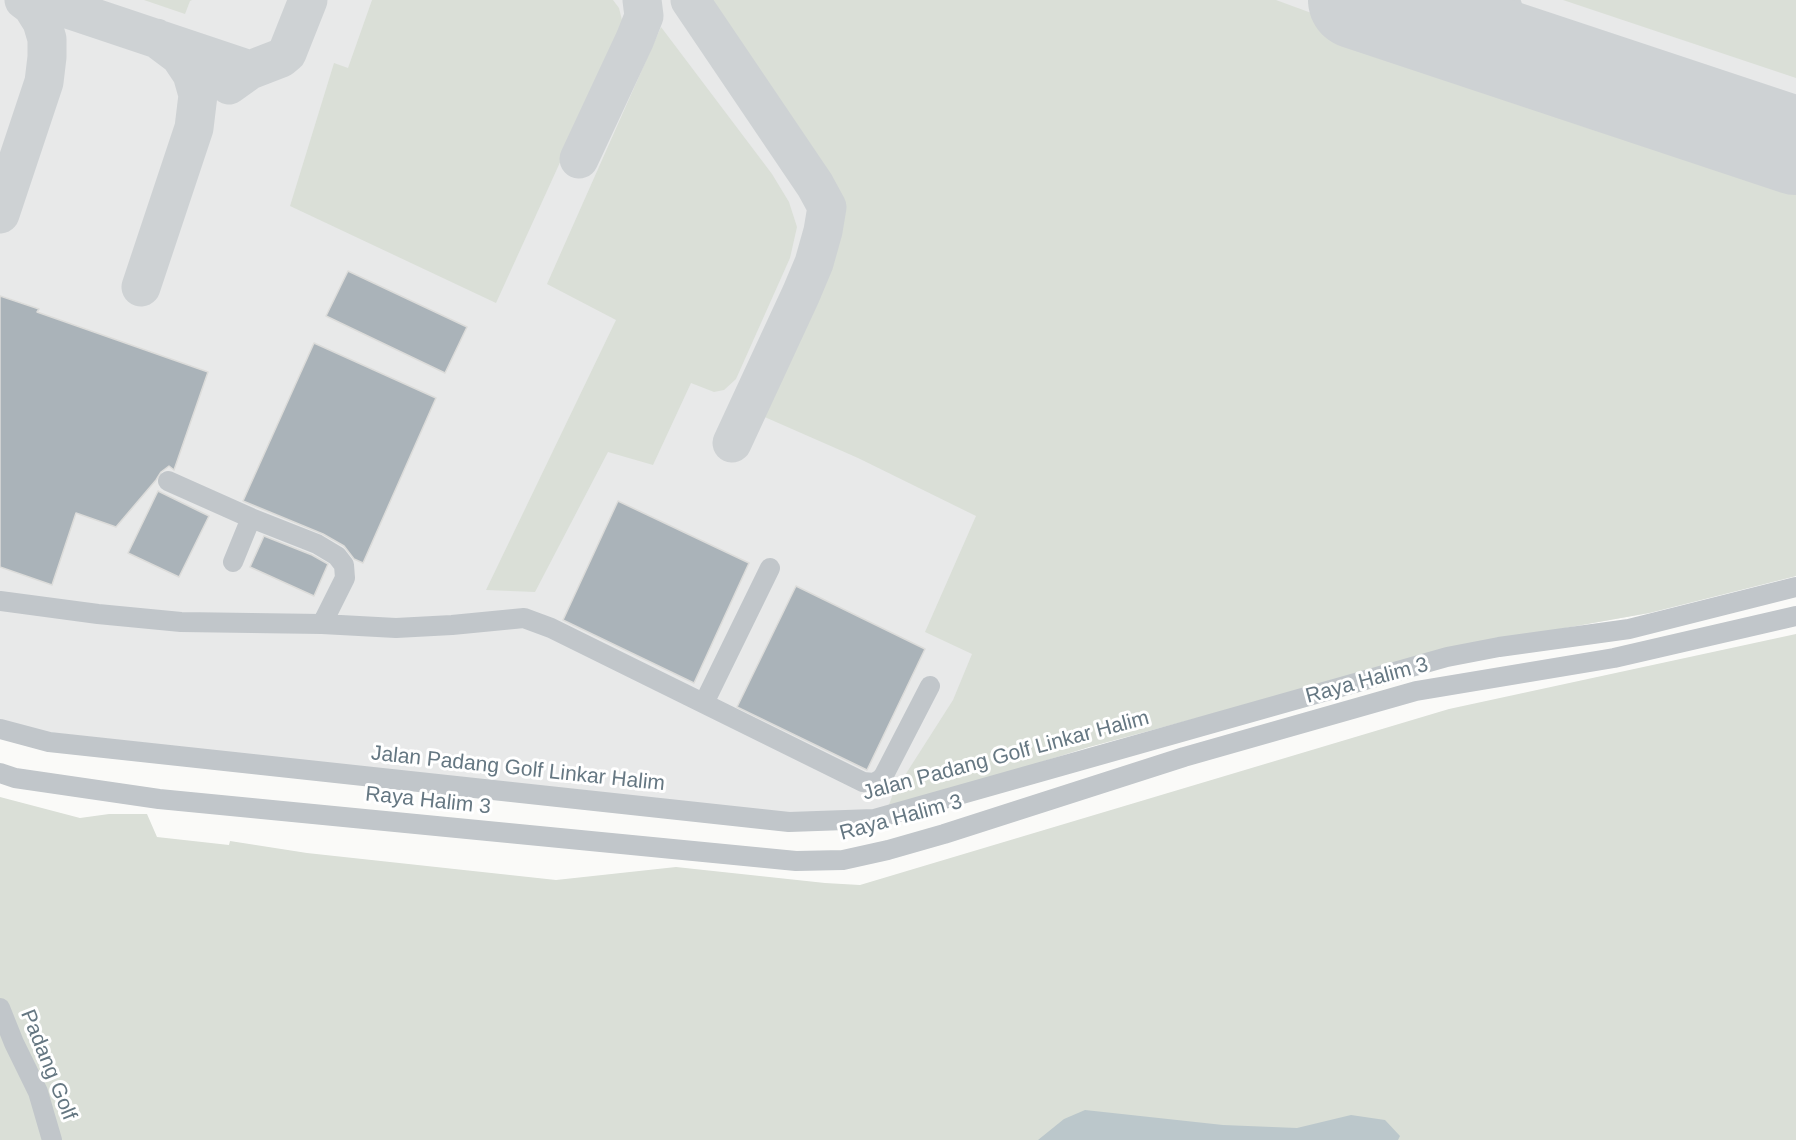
<!DOCTYPE html>
<html>
<head>
<meta charset="utf-8">
<style>
	body { margin:0 }
	canvas { display:block; background:#fafaf8 }
</style>
</head>
<body>
<canvas width="1796" height="1140"></canvas>
<script>
const context = document.querySelector('canvas').getContext('2d');
context.lineJoin = 'round';
function fillPath(path, color) {
  context.fillStyle = color;
  context.fill(path, 'evenodd');
}
function shape(rows) {
  const path = new Path2D();
  for (const r of rows) {
    path.moveTo(r[0], r[1]);
    for (let i = 2; i < r.length; i += 2) path.lineTo(r[i], r[i + 1]);
  }
  return path;
}
function stroke(path, color, width, dash) {
  context.strokeStyle = color;
  context.lineWidth = width;
  context.lineCap = dash ? 'butt' : 'round';
  context.setLineDash(dash || []);
  context.stroke(path);
}
function write(font, color, halo, rows, align = 'center') {
  context.font = font + ' Arial,sans-serif';
  context.lineWidth = 6;
  context.setLineDash([]);
  context.textBaseline = 'middle';
  context.strokeStyle = halo;
  context.fillStyle = color;
  for (const [text, x, y, turn = 0] of rows) {
    context.save();
    context.translate(x, y);
    context.rotate((+turn || 0) * Math.PI / 180);
    context.textAlign = isNaN(turn) ? turn : align;
    if (halo) context.strokeText(text, 0, 0);
    context.fillText(text, 0, 0);
    context.restore();
  }
}
fillPath(shape([
	[0,0,1796,0,1796,576,1649,613,1464,646,1089,747,887,810,819,817,0,727]
]), '#e8e9e9');
fillPath(shape([
	[144,0,192,0,190,1,185,14],
	[372,0,613,0,619,8,623,24,496,303,290,206,334,63,348,68],
	[684,0,1276,0,1796,191,1796,576,1649,613,1464,646,1089,747,887,810,893,794,953,700,972,654,925,632,976,516,858,458,751,411,755,393,792,313,823,231,827,207,815,185],
	[1357,0,1457,0,1432,9,1405,16],
	[1563,0,1796,0,1796,78],
	[661,27,772,174,789,202,797,227,790,258,736,379,724,390,714,392,691,383,653,465,608,452,535,592,486,590,616,320,547,284],
	[1796,634,1796,1140,0,1140,0,797,80,818,109,814,147,814,157,837,229,845,230,841,307,853,556,880,676,867,825,883,860,885,1449,709]
]), '#dadfd7');
fillPath(shape([
	[1085,1110,1223,1125,1297,1128,1351,1115,1385,1120,1400,1136,1398,1140,1038,1140,1064,1119]
]), '#bbc7cb');
stroke(shape([
	[41,0,250,70],
	[690,0,815,185,827,207,823,231,814,263,801,294,732,443],
	[1500,0,1509,25,1524,44,1550,64],
	[1405,16,1428,11,1457,0],
	[229,85,250,70,281,58,287,53,308,0],
	[579,159,635,39,644,16,642,0],
	[0,214,44,82,47,57,47,39,42,22,32,6,24,0],
	[141,287,194,128,198,95,192,74,180,56,156,38]
]), '#ced2d4', 39);
stroke(shape([
	[1357,0,1796,146]
]), '#ced2d4', 98);
const building = shape([
	[348,271,467,327,445,373,326,316,348,271],
	[0,296,39,309,37,312,208,372,174,470,169,466,161,472,156,480,116,527,76,513,52,585,0,567,0,296],
	[314,343,436,398,363,563,354,559,344,546,323,534,243,501,314,343],
	[158,491,209,516,179,577,128,553,158,491],
	[618,501,749,563,694,683,563,620,618,501],
	[264,536,312,555,328,564,314,596,250,567,264,536],
	[796,586,925,649,867,770,737,707,796,586]
]);
fillPath(building, '#aab3b9');
stroke(building, '#dcdcda', 1.5);
stroke(shape([
	[168,481,251,518,317,544,337,556,344,565,345,578,322,624],
	[233,562,251,518],
	[0,601,98,614,181,622,322,624,396,628,452,625,524,618,551,628,863,782,874,783,881,779,884,775,930,686],
	[704,703,770,568],
	[0,729,49,742,789,822,874,819,1447,657,1499,647,1629,629,1796,587],
	[0,773,15,778,159,799,796,861,843,860,888,850,944,834,1184,757,1416,691,1614,658,1796,616],
	[0,1008,14,1043,38,1092,52,1140]
]), '#c1c6ca', 20);
write('21px', '#657782', '#fff', [
	["Raya Halim 3",1367,681,-15],
	["Jalan Padang Golf Linkar Halim",1006,756,-15],
	["Jalan Padang Golf Linkar Halim",518,769,6],
	["Raya Halim 3",428,801,6],
	["Raya Halim 3",901,818,-15],
	["Padang Golf",48,1065,68]
]);
</script>
</body>
</html>
